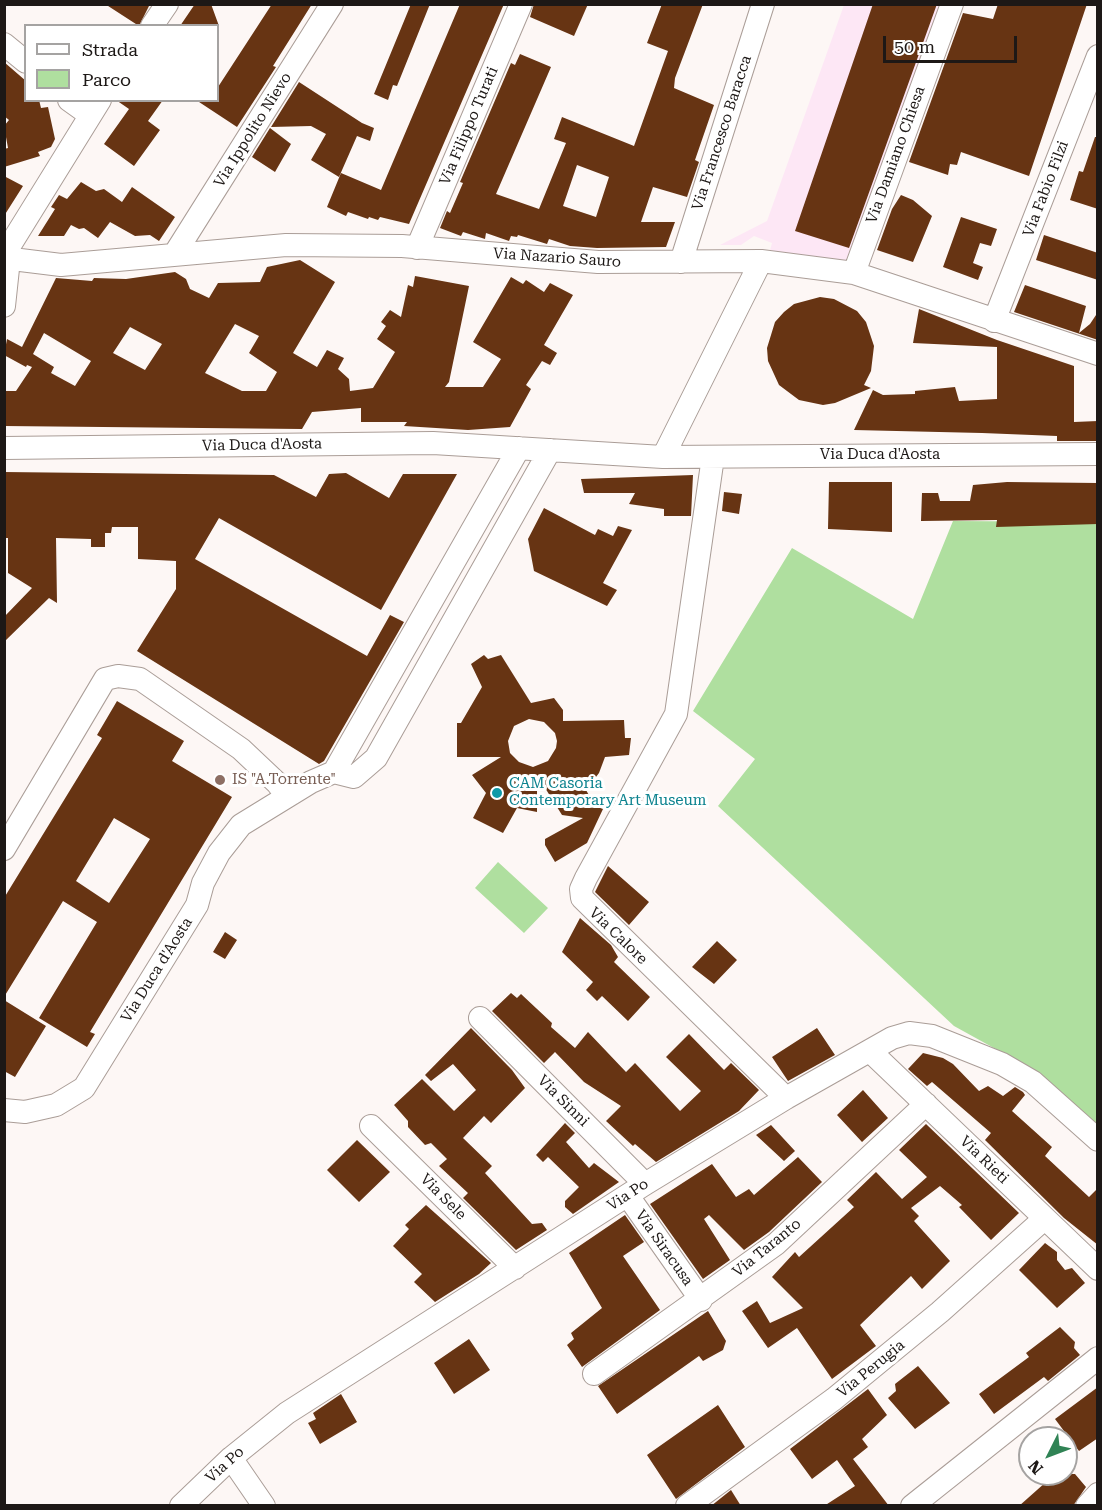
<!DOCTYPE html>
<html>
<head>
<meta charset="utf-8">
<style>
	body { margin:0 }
	#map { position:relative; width:1102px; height:1510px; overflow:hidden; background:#fdf7f5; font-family:"Roboto Serif",serif }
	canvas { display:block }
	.frame { position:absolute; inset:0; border:6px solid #1d1816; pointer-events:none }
	.legend { position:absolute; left:24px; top:24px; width:195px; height:78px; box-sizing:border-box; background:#fff; border:2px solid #a5a3a2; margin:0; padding:8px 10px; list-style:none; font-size:18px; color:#1d1816 }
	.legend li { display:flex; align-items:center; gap:12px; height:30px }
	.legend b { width:30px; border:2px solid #a5a3a2 }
	.north { position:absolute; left:1018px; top:1426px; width:60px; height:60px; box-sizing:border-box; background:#fff; border:2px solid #a5a3a2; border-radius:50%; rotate:228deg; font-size:16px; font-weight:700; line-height:24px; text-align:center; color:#1d1816 }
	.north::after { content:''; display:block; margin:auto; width:21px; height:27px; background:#308355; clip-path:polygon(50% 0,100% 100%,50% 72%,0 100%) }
	.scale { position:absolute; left:883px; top:36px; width:134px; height:27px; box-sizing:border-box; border:3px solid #1d1816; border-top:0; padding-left:8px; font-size:18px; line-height:21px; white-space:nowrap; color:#1d1816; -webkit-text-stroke:4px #fff; paint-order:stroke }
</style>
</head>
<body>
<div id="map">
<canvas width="1102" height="1510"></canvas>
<div class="frame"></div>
<ul class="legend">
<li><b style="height:8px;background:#fff"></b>Strada</li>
<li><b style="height:16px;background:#afdf9f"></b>Parco</li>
</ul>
<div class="north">N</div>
<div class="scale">50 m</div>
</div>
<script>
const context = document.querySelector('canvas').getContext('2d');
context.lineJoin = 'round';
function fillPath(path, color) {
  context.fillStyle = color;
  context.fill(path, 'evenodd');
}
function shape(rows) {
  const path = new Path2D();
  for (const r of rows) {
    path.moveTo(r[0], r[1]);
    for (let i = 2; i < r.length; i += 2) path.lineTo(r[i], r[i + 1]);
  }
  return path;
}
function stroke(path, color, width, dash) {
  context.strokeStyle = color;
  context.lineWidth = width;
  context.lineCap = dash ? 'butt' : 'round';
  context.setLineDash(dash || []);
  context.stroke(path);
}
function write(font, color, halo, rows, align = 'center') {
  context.font = font + ' "Roboto Serif",serif';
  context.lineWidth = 6;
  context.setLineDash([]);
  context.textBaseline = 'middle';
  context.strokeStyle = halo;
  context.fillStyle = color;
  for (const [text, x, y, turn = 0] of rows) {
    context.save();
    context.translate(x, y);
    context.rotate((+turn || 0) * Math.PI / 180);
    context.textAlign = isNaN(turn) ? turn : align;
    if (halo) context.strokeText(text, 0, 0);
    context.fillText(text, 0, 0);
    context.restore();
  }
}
fillPath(shape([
	[844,5,960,5,862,269,765,268,772,243,754,236,741,245,720,245,767,221]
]), '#fde7f5');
fillPath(shape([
	[953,521,1097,522,1097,1127,1041,1074,954,1026,718,806,755,759,693,711,792,548,913,619],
	[498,862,548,908,524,933,475,888]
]), '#afdf9f');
fillPath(shape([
	[105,4,150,4,139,26],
	[195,4,211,4,219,26,180,26],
	[272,4,312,4,273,66,276,67,237,127,196,100,218,100,218,87],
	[411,4,430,4,397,86,393,85,388,100,374,94],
	[460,4,504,4,409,224,380,217,378,220,369,217,368,219,348,212,346,216,327,207,341,173,381,190],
	[534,4,588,4,574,36,530,17],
	[662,4,703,4,675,78,674,88,714,105,695,160,699,162,687,197,653,187,641,222,675,222,666,247,597,248,570,246,549,239,547,244,518,235,517,237,511,236,509,241,486,233,485,239,463,232,461,236,440,228,447,211,450,213,463,183,460,182,511,63,515,65,520,54,551,67,496,194,539,209,566,143,554,139,562,117,634,146,668,51,647,43],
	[577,165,609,177,596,217,563,206],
	[873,4,937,4,849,248,795,231],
	[998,4,1087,4,1029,176,961,152,957,165,950,164,948,175,909,162,963,13,993,19],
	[4,62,26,81,26,100,39,100,41,108,48,107,55,139,51,147,38,152,40,156,4,167,4,149,8,148,4,126,9,120,4,116],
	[299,82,362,123,374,128,370,141,357,136,339,177,311,160,326,134,311,126,271,127],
	[116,100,163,100,148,121,160,130,134,166,104,144,129,109],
	[270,128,291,144,275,172,252,157],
	[1095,137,1098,137,1098,209,1070,200,1079,171,1083,172],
	[4,176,23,186,4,216],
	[81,182,96,191,104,189,122,202,132,187,175,217,159,241,150,235,135,236,110,222,98,238,84,228,79,229,71,225,64,236,38,236,55,209,51,207,59,195,67,199],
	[901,195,913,200,932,216,913,262,877,250,892,209],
	[961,217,997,229,991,246,980,243,973,263,983,267,978,280,943,267],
	[1044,235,1098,253,1098,280,1036,260],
	[300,260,335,282,293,353,317,367,327,350,344,358,338,369,349,379,350,391,373,388,395,352,377,339,386,326,381,322,390,310,401,317,408,285,413,287,415,276,469,286,449,382,445,387,483,387,501,359,473,342,511,277,523,284,526,280,544,292,550,283,573,295,544,345,557,353,550,365,542,361,526,385,531,389,510,427,468,430,404,426,407,422,361,422,361,408,312,412,302,429,4,426,4,391,16,391,32,367,27,365,26,367,4,355,7,339,22,347,56,278,92,281,94,278,126,279,175,272,186,279,190,289,209,298,218,283,260,282,267,267],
	[235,324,259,336,249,353,277,372,266,391,242,391,205,373],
	[130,327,162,344,145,370,113,353],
	[44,333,91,361,75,386,51,373,54,367,33,354],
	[1025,285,1086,306,1079,333,1090,324,1098,312,1098,340,1014,312],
	[820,297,834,299,857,311,866,322,874,346,871,371,864,385,871,388,835,403,823,405,799,400,779,385,768,361,767,348,775,322,784,312,794,304],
	[919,309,997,340,1074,366,1074,422,1098,421,1098,441,1057,441,1057,436,982,433,854,430,873,390,883,395,915,394,915,391,955,387,959,401,997,399,997,347,913,343],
	[4,472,274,475,316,497,329,474,346,473,389,498,403,474,457,474,381,610,219,518,195,559,367,656,390,615,404,622,324,761,319,764,137,651,176,589,176,561,138,559,138,527,112,527,111,533,105,533,105,547,91,547,91,539,56,538,57,603,49,598,4,642,4,617,32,588,8,573,8,538,4,538],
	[693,475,691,516,664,516,664,509,629,504,635,493,584,493,581,479],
	[829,482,892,482,892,532,828,529],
	[1007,482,1098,483,1098,524,996,527,997,520,921,521,922,493,938,493,940,501,970,501,973,485],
	[724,492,742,494,739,514,722,511],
	[544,508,595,535,598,529,613,536,618,526,632,530,603,583,617,590,607,606,534,571,528,539],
	[484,655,488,659,501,655,531,703,554,698,563,710,563,721,624,720,625,738,631,738,629,755,605,757,599,773,586,790,595,806,603,809,587,843,555,862,545,845,545,839,583,818,562,815,537,775,537,812,517,808,503,833,473,818,486,793,472,775,501,757,457,757,457,723,461,723,482,687,471,664],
	[529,719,544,722,555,733,557,741,556,748,548,761,533,767,519,762,510,753,508,741,514,726],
	[117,701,184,741,172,761,232,797,90,1032,95,1034,87,1047,39,1018,97,922,63,901,4,997,4,898,102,738,97,735],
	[114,818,150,839,109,903,76,881],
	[608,866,649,902,629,925,595,892],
	[580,918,611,945,618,957,614,962,650,997,628,1021,602,996,597,1001,586,990,593,982,562,952],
	[225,932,237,940,225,959,213,952],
	[717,941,737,960,714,984,692,967],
	[511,993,517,998,521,994,552,1023,551,1027,575,1048,588,1032,626,1072,635,1063,680,1111,701,1091,666,1057,689,1034,724,1070,731,1063,759,1090,739,1111,656,1162,635,1144,633,1146,606,1121,621,1106,584,1082,555,1052,544,1063,492,1011],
	[4,1000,46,1026,15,1077,4,1071],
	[471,1028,512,1070,525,1088,491,1123,484,1116,463,1138,492,1166,485,1173,532,1224,542,1223,547,1230,516,1250,463,1198,468,1193,439,1166,447,1159,431,1143,425,1145,408,1127,408,1121,394,1105,422,1079,454,1111,476,1090,453,1064,431,1081,425,1075],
	[817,1028,835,1055,788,1081,772,1057],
	[923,1053,943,1058,953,1064,979,1091,988,1086,1003,1096,1015,1087,1023,1092,1025,1095,1012,1111,1052,1147,1045,1156,1089,1197,1098,1188,1098,1245,1064,1218,985,1140,991,1133,932,1082,927,1086,908,1069],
	[863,1090,888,1118,862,1142,837,1115],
	[565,1123,575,1133,566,1142,589,1168,594,1163,619,1182,573,1214,565,1207,565,1201,579,1187,548,1157,543,1162,536,1155],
	[926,1124,1019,1213,991,1240,959,1207,962,1205,940,1186,911,1208,919,1216,914,1221,950,1261,922,1289,911,1276,860,1325,876,1346,832,1379,797,1328,768,1348,742,1311,757,1301,770,1323,803,1308,772,1277,795,1252,799,1257,854,1207,847,1200,876,1172,902,1199,927,1177,899,1150],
	[771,1125,795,1151,784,1161,756,1135],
	[357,1140,390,1172,359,1202,327,1170],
	[798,1157,822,1182,769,1232,744,1250,709,1215,704,1219,730,1260,703,1279,650,1204,712,1164,736,1197,749,1189,754,1195],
	[426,1205,491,1263,479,1274,435,1302,414,1282,422,1274,393,1246,409,1229,405,1225],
	[625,1215,644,1242,623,1256,660,1310,582,1367,567,1345,574,1339,571,1333,602,1308,569,1253],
	[1045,1243,1057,1252,1057,1260,1065,1270,1072,1268,1085,1283,1057,1308,1019,1270],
	[708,1311,726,1341,723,1350,703,1361,699,1356,617,1414,598,1386],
	[1060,1327,1075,1342,1074,1348,1080,1355,1048,1381,1044,1377,994,1414,979,1394,1029,1357,1026,1353],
	[469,1339,490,1370,454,1394,434,1363],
	[918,1366,950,1403,915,1429,888,1398,896,1391,895,1384],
	[1098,1387,1098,1438,1079,1451,1055,1419],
	[868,1389,887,1415,862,1439,868,1447,853,1459,889,1506,824,1506,855,1486,837,1460,812,1479,790,1449],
	[341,1394,357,1422,320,1444,308,1423,316,1419,313,1413],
	[718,1405,745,1447,676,1499,647,1455],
	[1055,1474,1075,1474,1086,1487,1073,1506,1019,1506],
	[731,1490,741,1506,711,1506]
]), '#673413');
const minor = shape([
	[152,26,167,4],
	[4,44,26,62],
	[69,100,90,115],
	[417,248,521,4],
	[4,255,100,100],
	[174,255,332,4],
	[4,258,61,265,286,245,402,246,598,262,761,261,854,273,1098,354],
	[681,262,763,4],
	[854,273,952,4],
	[4,306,9,259],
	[994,321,1098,56],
	[4,448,433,443,663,457,1098,454],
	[663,457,761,261],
	[713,457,676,714,586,878,581,889,582,898,786,1098],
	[334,772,354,777,376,758,550,450],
	[4,849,105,679,118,676,140,679,241,749,277,783,287,796],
	[480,1018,645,1184],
	[870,1051,1098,1269],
	[4,1110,25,1112,56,1105,84,1088,197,905,203,883,219,853,241,825,311,782,334,772,519,448],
	[371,1126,515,1268],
	[628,1196,701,1300],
	[594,1374,776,1244,926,1104],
	[231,1458,264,1506],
	[181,1506,231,1458,287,1413,645,1184,786,1098,892,1038,909,1033,932,1036,1002,1064,1033,1082,1098,1140],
	[687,1506,834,1399,940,1312,1044,1219],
	[912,1506,1098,1358],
	[1087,1506,1098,1494]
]);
stroke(minor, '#aa9d97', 24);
stroke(minor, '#fff', 22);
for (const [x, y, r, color] of [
	[220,780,6,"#8d6e63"],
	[497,793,6,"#0f9aa8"]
]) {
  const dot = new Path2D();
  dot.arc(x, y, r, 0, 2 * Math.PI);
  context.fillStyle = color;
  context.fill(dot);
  stroke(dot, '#fff', 2);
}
write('15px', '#1d1816', '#fff', [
	["Via Filippo Turati",469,126,-67],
	["Via Ippolito Nievo",253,130,-58],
	["Via Francesco Baracca",722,133,-72],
	["Via Damiano Chiesa",896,155,-70],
	["Via Fabio Filzi",1046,189,-69],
	["Via Nazario Sauro",557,258,4],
	["Via Duca d'Aosta",262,445,-1],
	["Via Duca d'Aosta",880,455],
	["Via Calore",618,936,44],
	["Via Duca d'Aosta",157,970,-58],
	["Via Sinni",563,1101,45],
	["Via Rieti",984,1160,44],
	["Via Po",628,1195,-33],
	["Via Sele",443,1197,45],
	["Via Siracusa",664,1248,55],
	["Via Taranto",767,1248,-39],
	["Via Perugia",871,1369,-39],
	["Via Po",225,1465,-42]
]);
write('15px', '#785e54', '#fff', [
	["IS \"A.Torrente\"",232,780]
], 'left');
write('15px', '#0d838f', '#fff', [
	["CAM Casoria",509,784],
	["Contemporary Art Museum",509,801]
], 'left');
</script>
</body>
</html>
